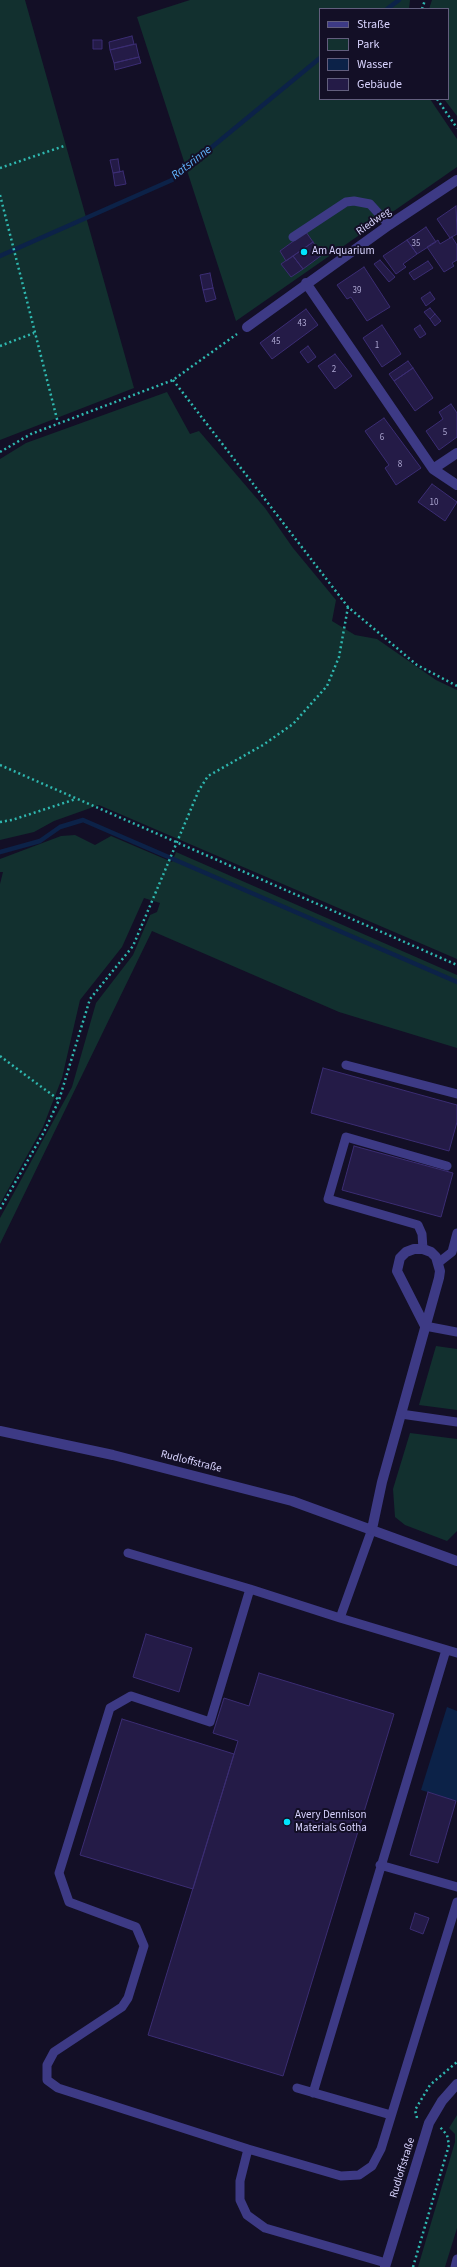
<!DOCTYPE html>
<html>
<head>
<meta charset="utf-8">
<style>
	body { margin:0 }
	#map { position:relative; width:457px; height:2267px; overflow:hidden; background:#130f26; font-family:"Source Sans 3",sans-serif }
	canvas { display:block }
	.legend { position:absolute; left:319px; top:8px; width:130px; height:92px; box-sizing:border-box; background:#130f26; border:1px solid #625e7d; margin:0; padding:5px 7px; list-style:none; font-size:12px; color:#d9d4ff }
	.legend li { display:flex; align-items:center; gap:8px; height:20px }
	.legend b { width:20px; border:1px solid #625e7d }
</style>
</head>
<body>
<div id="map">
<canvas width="457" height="2267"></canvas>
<ul class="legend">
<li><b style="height:5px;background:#3d3a85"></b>Straße</li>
<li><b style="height:11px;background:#12302f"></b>Park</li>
<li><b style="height:11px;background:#0c2248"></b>Wasser</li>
<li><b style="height:11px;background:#241b47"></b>Gebäude</li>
</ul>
</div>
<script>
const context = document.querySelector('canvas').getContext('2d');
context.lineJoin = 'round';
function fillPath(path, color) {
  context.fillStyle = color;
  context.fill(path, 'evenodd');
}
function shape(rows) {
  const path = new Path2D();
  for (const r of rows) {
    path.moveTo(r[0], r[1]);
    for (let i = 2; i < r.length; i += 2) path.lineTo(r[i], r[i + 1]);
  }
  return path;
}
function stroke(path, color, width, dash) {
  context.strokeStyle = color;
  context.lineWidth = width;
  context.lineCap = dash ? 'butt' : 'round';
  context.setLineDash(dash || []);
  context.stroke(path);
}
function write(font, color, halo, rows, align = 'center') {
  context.font = font + ' "Source Sans 3",sans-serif';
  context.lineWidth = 4;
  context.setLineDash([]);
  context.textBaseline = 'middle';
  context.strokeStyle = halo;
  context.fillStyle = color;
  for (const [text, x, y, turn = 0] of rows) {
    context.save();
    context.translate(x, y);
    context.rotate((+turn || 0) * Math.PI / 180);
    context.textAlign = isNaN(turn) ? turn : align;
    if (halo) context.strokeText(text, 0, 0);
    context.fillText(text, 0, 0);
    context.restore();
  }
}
fillPath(shape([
	[0,0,25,0,134,388,0,440],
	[190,0,410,0,409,9,320,9,320,99,430,99,457,139,457,167,236,321,137,17],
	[432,0,457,0,457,116,444,99,448,99,448,9,429,9],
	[167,392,190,434,199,431,265,508,293,548,336,600,332,621,355,635,377,639,436,680,457,690,457,959,99,805,54,821,34,832,0,840,0,459,26,443],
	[75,835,95,845,111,836,172,862,176,852,457,975,457,1048,339,1012,152,931,0,1244,0,1218,72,1087,96,1003,133,955,150,915,157,912,160,903,144,898,122,947,80,1000,62,1078,43,1127,0,1204,0,884,3,872,0,872,0,859,61,836],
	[436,1346,457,1349,457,1410,419,1405],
	[410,1433,457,1439,457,1531,447,1541,405,1525,395,1517,393,1489],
	[457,2115,457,2228,445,2267,418,2267,455,2142,455,2134,449,2128]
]), '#12302f');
fillPath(shape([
	[447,1707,457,1711,457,1801,421,1790]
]), '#0c2248');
stroke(shape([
	[387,9,399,0],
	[0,256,172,180,320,58],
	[0,852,40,841,60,827,83,820,457,982]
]), '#0c2248', 4.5);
const building = shape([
	[132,36,134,44,110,50,109,42,132,36],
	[93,40,102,40,102,49,93,49,93,40],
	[136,44,139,57,114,63,110,50,136,44],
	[139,57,141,63,115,70,114,63,139,57],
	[118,159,120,172,113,173,110,160,118,159],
	[123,171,126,184,115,186,113,173,123,171],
	[456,206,457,234,450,238,437,219,456,206],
	[426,227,436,242,417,254,407,240,426,227],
	[306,232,313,242,286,261,280,251,306,232],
	[452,237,457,245,457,260,452,263,454,266,444,272,427,247,438,240,440,244,452,237],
	[407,240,417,254,403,264,406,267,396,274,383,256,407,240],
	[313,242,322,255,303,269,293,256,313,242],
	[293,256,303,269,291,277,281,264,293,256],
	[380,260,395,277,389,282,374,264,380,260],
	[428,261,433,268,414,280,409,273,428,261],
	[364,267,390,307,367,321,351,297,347,299,337,285,364,267],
	[210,273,213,288,203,290,200,275,210,273],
	[213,288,216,299,206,302,203,290,213,288],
	[430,292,435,299,426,306,421,298,430,292],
	[430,308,435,314,430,319,424,312,430,308],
	[306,309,318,325,272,359,260,343,306,309],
	[435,314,441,321,435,326,430,319,435,314],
	[382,325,401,354,382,367,363,338,382,325],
	[420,325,426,334,420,338,414,329,420,325],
	[308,346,316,357,308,363,300,352,308,346],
	[335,354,352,376,335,389,318,366,335,354],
	[408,361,413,368,394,381,389,374,408,361],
	[413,368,433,398,415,411,394,381,413,368],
	[451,404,457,413,457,437,439,450,426,431,443,419,439,412,451,404],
	[384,418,421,468,396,485,385,468,389,465,365,431,384,418],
	[432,484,457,502,445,521,418,502,432,484],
	[323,1068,457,1105,457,1122,449,1151,311,1113,323,1068],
	[354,1146,453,1173,441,1217,342,1190,354,1146],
	[146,1634,192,1648,179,1692,133,1677,146,1634],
	[259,1673,394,1714,283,2076,148,2035,238,1741,213,1733,224,1698,249,1706,259,1673],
	[122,1719,234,1754,193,1889,80,1855,122,1719],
	[428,1792,456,1801,438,1863,410,1855,428,1792],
	[415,1913,429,1918,423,1934,410,1929,415,1913]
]);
fillPath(building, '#241b47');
stroke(building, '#3b2d73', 1);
stroke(shape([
	[422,9,425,0],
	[437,99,457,128],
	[0,168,64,146],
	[0,195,58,423],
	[0,346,34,333],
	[173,380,348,607,417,665,457,686],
	[0,452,31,434,173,380,237,334],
	[0,765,457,965],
	[0,822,12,820,76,799],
	[0,1056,59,1100],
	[0,1209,44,1132,59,1100,90,999,133,946,199,790,208,776,263,745,293,724,327,686,339,657,348,607],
	[417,2118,415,2110,430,2085,457,2062],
	[413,2267,449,2145,447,2135,440,2127]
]), '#2fb8b0', 2.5, [2, 3]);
stroke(shape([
	[293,237,346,202,354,201,370,204,389,225],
	[346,1065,457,1094],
	[423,1249,422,1234,418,1225,328,1199,346,1137,447,1166],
	[438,1263,452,1252,457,1233],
	[425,1326,457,1332],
	[401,1414,457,1422],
	[372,1529,340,1618,457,1653],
	[128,1553,250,1589],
	[380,1865,457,1887],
	[297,2088,391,2115],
	[313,2093,446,1650],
	[248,2149,58,2088,47,2080,47,2065,54,2052,122,2007,128,1998,144,1946,136,1927,69,1902,59,1873,110,1708,131,1696,210,1722,250,1589,340,1618],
	[386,2263,265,2228,247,2215,240,2200,240,2181,248,2149,341,2176,359,2175,372,2166,381,2149,457,1902],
	[455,2267,457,2259]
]), '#3d3a85', 9);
stroke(shape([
	[306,283,433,469,457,485],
	[247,327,389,225,457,180],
	[433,469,457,453],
	[0,1431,113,1455,292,1501,457,1561],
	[372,1529,382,1482,439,1278,440,1271,436,1257,431,1252,423,1249,414,1249,406,1252,400,1258,397,1271,425,1326],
	[385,2267,429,2123,442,2101,457,2084]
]), '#3d3a85', 10);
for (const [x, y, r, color] of [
	[304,252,4,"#00e5ff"],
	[287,1822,4,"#00e5ff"]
]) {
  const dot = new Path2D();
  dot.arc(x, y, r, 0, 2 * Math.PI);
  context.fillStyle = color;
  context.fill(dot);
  stroke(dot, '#130f26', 1.5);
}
write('9px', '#aca6d1', null, [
	["35",416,244],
	["39",357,291],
	["43",302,324],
	["45",276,342],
	["1",377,346],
	["2",334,370],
	["5",445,433],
	["6",382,438],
	["8",400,465],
	["10",434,503]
]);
write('11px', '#d9d4ff', '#130f26', [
	["Riedweg",374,222,-35],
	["Rudloffstraße",191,1462,14],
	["Rudloffstraße",403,2168,-73]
]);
write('11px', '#d9d4ff', '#130f26', [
	["Am Aquarium",312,252],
	["Avery Dennison",295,1816],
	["Materials Gotha",295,1829]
], 'left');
write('italic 12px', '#62b6ff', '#130f26', [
	["Ratsrinne",192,163,-38]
]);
</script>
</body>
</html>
